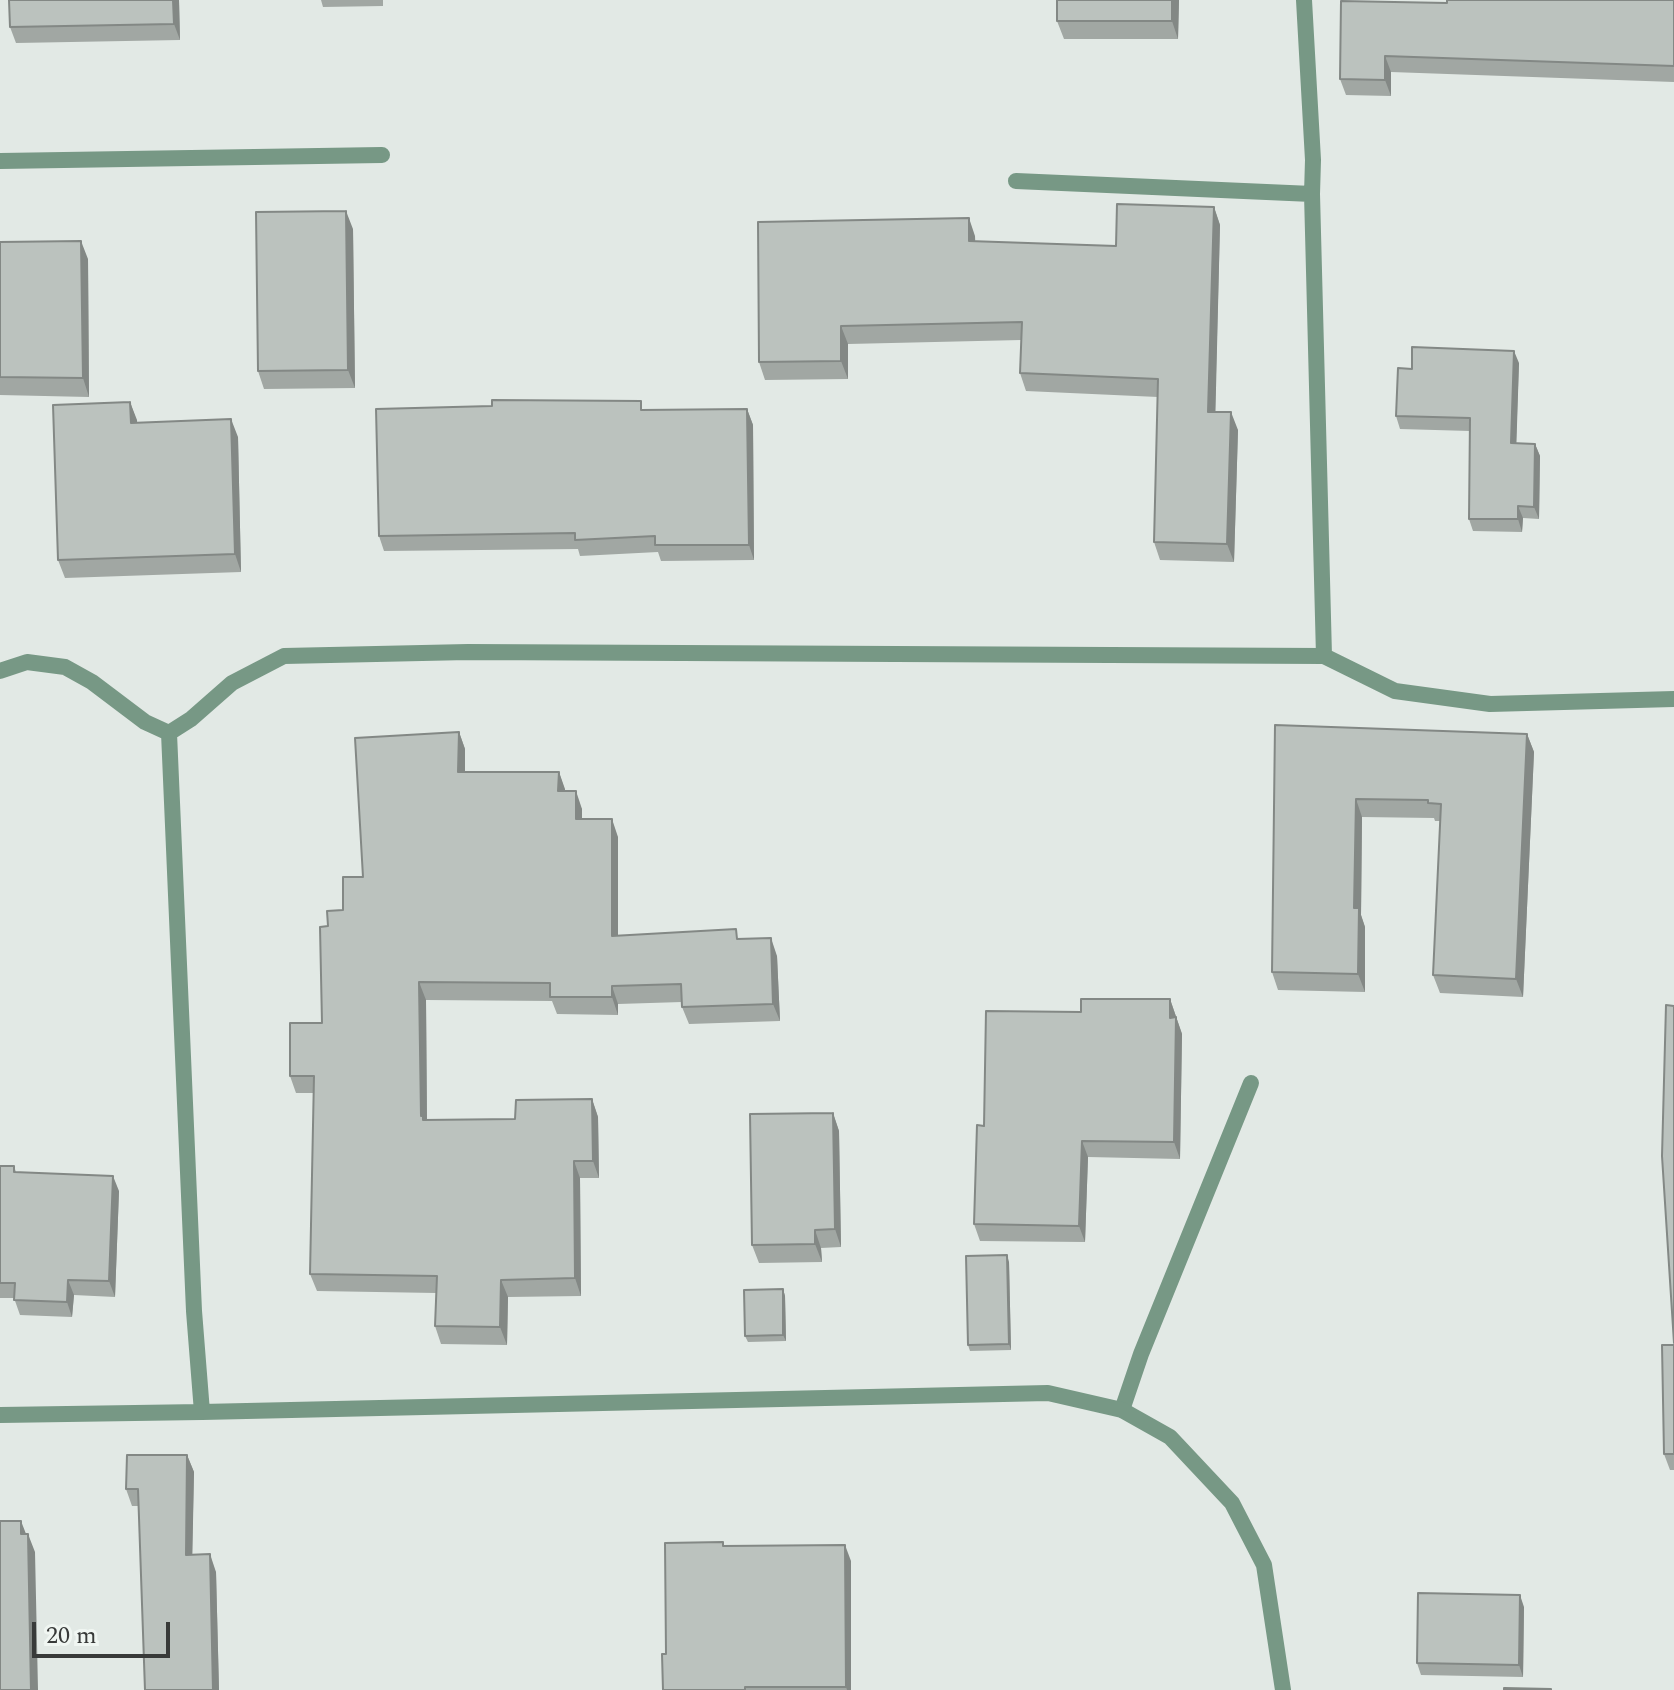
<!DOCTYPE html>
<html>
<head>
<meta charset="utf-8">
<style>
	body { margin:0 }
	#map { position:relative; width:1674px; height:1690px; overflow:hidden; background:#e2e9e5; font-family:Spectral,serif }
	canvas { display:block }
	.scale { position:absolute; left:32px; top:1622px; width:138px; height:36px; box-sizing:border-box; border:4px solid #383a39; border-top:0; padding-left:10px; font-size:24px; line-height:28px; white-space:nowrap; color:#383a39; -webkit-text-stroke:6px #f0f6f2; paint-order:stroke }
</style>
</head>
<body>
<div id="map">
<canvas width="1674" height="1690"></canvas>
<div class="scale">20 m</div>
</div>
<script>
const context = document.querySelector('canvas').getContext('2d');
context.lineJoin = 'round';
function shape(rows) {
  const path = new Path2D();
  for (const r of rows) {
    path.moveTo(r[0], r[1]);
    for (let i = 2; i < r.length; i += 2) path.lineTo(r[i], r[i + 1]);
  }
  return path;
}
function stroke(path, color, width, dash) {
  context.strokeStyle = color;
  context.lineWidth = width;
  context.lineCap = dash ? 'butt' : 'round';
  context.setLineDash(dash || []);
  context.stroke(path);
}
function fillPath(path, color) {
  context.fillStyle = color;
  context.fill(path, 'evenodd');
}
stroke(shape([
	[1122,1410,1141,1354,1251,1083]
]), '#779885', 16);
stroke(shape([
	[1304,0,1313,160,1312,194,1324,656],
	[0,161,382,155],
	[1016,181,1312,194],
	[0,671,27,662,65,667,92,682,145,722,169,733],
	[0,1415,202,1412],
	[1283,1690,1264,1565,1232,1503,1170,1437,1122,1410,1048,1393,202,1412,194,1311,169,733,191,719,232,683,284,656,468,652,1324,656,1395,691,1490,704,1674,699]
]), '#779885', 16);
fillPath(shape([
	[179,0,180,40,16,43,10,27],
	[321,0,383,0,383,6,323,7],
	[1179,0,1178,39,1064,39,1057,21],
	[1674,0,1674,82,1391,72,1391,96,1346,95,1340,79,1447,3],
	[1214,207,1220,225,1215,412,1238,430,1234,562,1160,560,1154,542,1158,397,1026,391,1020,373,1021,340,848,344,848,379,765,380,759,362,975,236,975,241,1116,246],
	[353,229,355,388,264,389,258,371],
	[0,242,88,259,89,397,0,395],
	[1519,363,1516,443,1535,444,1540,456,1539,519,1523,518,1522,532,1473,531,1469,519,1470,431,1400,429,1396,416,1412,369],
	[130,402,137,422,238,437,241,572,65,578,58,560],
	[747,409,753,425,754,560,661,561,658,552,580,556,578,549,384,551,379,536,644,410],
	[1275,725,1527,734,1534,752,1523,997,1440,993,1433,975,1440,821,1435,821,1434,818,1362,817,1361,915,1365,927,1365,992,1278,990,1272,972],
	[459,732,465,749,465,772,559,772,565,791,582,809,582,819,618,837,618,936,740,939,777,956,780,1021,689,1024,682,1007,682,1002,618,1004,618,1015,557,1014,552,1001,426,1000,427,1120,515,1119,592,1099,598,1117,599,1178,580,1178,581,1296,508,1297,507,1345,441,1344,435,1326,436,1293,317,1291,310,1274,314,1093,296,1093,290,1076,322,1023,328,926,343,910,363,877],
	[1170,999,1182,1034,1180,1159,1088,1157,1085,1242,980,1241,974,1224,984,1126],
	[833,1113,839,1131,841,1247,821,1248,822,1262,759,1263,752,1245],
	[0,1166,14,1166,16,1172,119,1191,115,1297,74,1295,72,1317,20,1315,14,1298,0,1298],
	[1009,1262,1011,1350,970,1351,968,1345],
	[783,1289,785,1296,786,1341,748,1342,745,1336],
	[1674,1345,1674,1470,1670,1470,1664,1454],
	[187,1455,194,1472,192,1555,216,1572,219,1690,145,1690,139,1506,132,1506,126,1489],
	[723,1542,724,1546,851,1561,851,1690,663,1690,666,1654],
	[1524,1607,1523,1677,1421,1675,1417,1663]
]), '#a1a7a3');
fillPath(shape([
	[173,0,179,0,180,40,174,24],
	[1172,0,1179,0,1178,39,1172,21],
	[1385,56,1391,72,1391,96,1385,80],
	[1214,207,1220,225,1215,430,1208,412],
	[346,211,353,229,355,388,348,370],
	[969,218,975,236,976,259,969,241],
	[81,241,88,259,89,397,83,378],
	[841,326,848,344,848,379,841,361],
	[1514,351,1519,363,1516,456,1511,443],
	[130,402,137,420,138,441,131,423],
	[747,409,753,425,754,560,749,545],
	[1231,412,1238,430,1234,562,1227,544],
	[231,419,238,437,241,572,235,554],
	[1535,444,1540,456,1539,519,1534,507],
	[1518,506,1523,518,1522,532,1518,519],
	[459,732,465,749,465,789,458,772],
	[1527,734,1534,752,1523,997,1516,979],
	[559,772,565,789,565,808,558,791],
	[576,791,582,809,582,837,576,819],
	[1356,799,1362,817,1361,915,1365,927,1365,992,1358,974,1354,908],
	[612,819,618,837,618,954,612,936],
	[771,938,777,956,780,1021,773,1004],
	[419,982,426,1000,427,1126,421,1116],
	[612,986,618,1004,618,1015,612,997],
	[1170,999,1182,1034,1180,1159,1174,1142],
	[592,1099,598,1117,599,1178,593,1161],
	[833,1113,839,1131,841,1247,835,1229],
	[1082,1141,1088,1157,1085,1242,1079,1226],
	[574,1161,580,1178,581,1296,575,1278],
	[113,1176,119,1191,115,1297,109,1281],
	[815,1230,821,1248,822,1262,815,1244],
	[1007,1255,1009,1262,1011,1350,1009,1344],
	[68,1280,74,1295,72,1317,67,1302],
	[501,1280,508,1297,507,1345,500,1327],
	[783,1289,785,1296,786,1341,783,1335],
	[187,1455,194,1472,192,1572,186,1555],
	[21,1521,28,1539,21,1534],
	[28,1534,35,1552,38,1690,31,1690],
	[845,1545,851,1561,851,1690,847,1690,846,1687],
	[210,1554,216,1572,219,1690,213,1690],
	[1520,1595,1524,1607,1523,1677,1519,1665]
]), '#838885');
const building = shape([
	[9,0,173,0,174,24,10,27,9,0],
	[1057,0,1172,0,1172,21,1057,21,1057,0],
	[1447,0,1674,0,1674,66,1385,56,1385,80,1340,79,1341,1,1447,3,1447,0],
	[1117,204,1214,207,1208,412,1231,412,1227,544,1154,542,1158,379,1020,373,1022,322,841,326,841,361,759,362,758,222,969,218,969,241,1116,246,1117,204],
	[346,211,348,370,258,371,256,212,346,211],
	[81,241,83,378,0,377,0,242,81,241],
	[1412,347,1514,351,1511,443,1535,444,1534,507,1518,506,1518,519,1469,519,1470,418,1396,416,1398,368,1412,369,1412,347],
	[492,400,641,401,641,410,747,409,749,545,655,545,655,536,575,540,575,533,379,536,376,409,492,406,492,400],
	[130,402,131,423,231,419,235,554,58,560,53,405,130,402],
	[1275,725,1527,734,1516,979,1433,975,1441,804,1428,803,1428,800,1356,799,1354,908,1359,908,1358,974,1272,972,1275,725],
	[459,732,458,772,559,772,558,791,576,791,576,819,612,819,612,936,736,929,737,939,771,938,773,1004,682,1007,681,984,612,986,612,997,550,997,550,983,419,982,421,1116,423,1116,423,1120,515,1119,516,1100,592,1099,593,1161,574,1161,575,1278,501,1280,500,1327,435,1326,437,1276,310,1274,314,1076,290,1076,290,1023,322,1023,320,927,328,926,327,911,343,910,343,877,363,877,355,738,459,732],
	[1081,999,1170,999,1170,1018,1176,1017,1174,1142,1082,1141,1079,1226,974,1224,977,1125,984,1126,986,1011,1081,1012,1081,999],
	[1666,1005,1674,1006,1674,1343,1662,1156,1666,1005],
	[833,1113,835,1229,815,1230,815,1244,752,1245,750,1114,833,1113],
	[0,1166,14,1166,14,1172,113,1176,109,1281,68,1280,67,1302,14,1300,15,1283,0,1283,0,1166],
	[1007,1255,1009,1344,968,1345,966,1256,1007,1255],
	[783,1289,783,1335,745,1336,744,1290,783,1289],
	[1662,1345,1674,1345,1674,1454,1664,1454,1662,1345],
	[127,1455,187,1455,186,1555,210,1554,213,1690,145,1690,138,1489,126,1489,127,1455],
	[0,1521,21,1521,21,1534,28,1534,31,1690,0,1690,0,1521],
	[723,1542,723,1546,845,1545,846,1687,745,1687,745,1690,663,1690,662,1654,666,1654,665,1543,723,1542],
	[1418,1593,1520,1595,1519,1665,1417,1663,1418,1593],
	[1504,1688,1551,1689,1551,1690,1504,1690,1504,1688]
]);
fillPath(building, '#bbc2be');
stroke(building, '#838885', 2);
</script>
</body>
</html>
